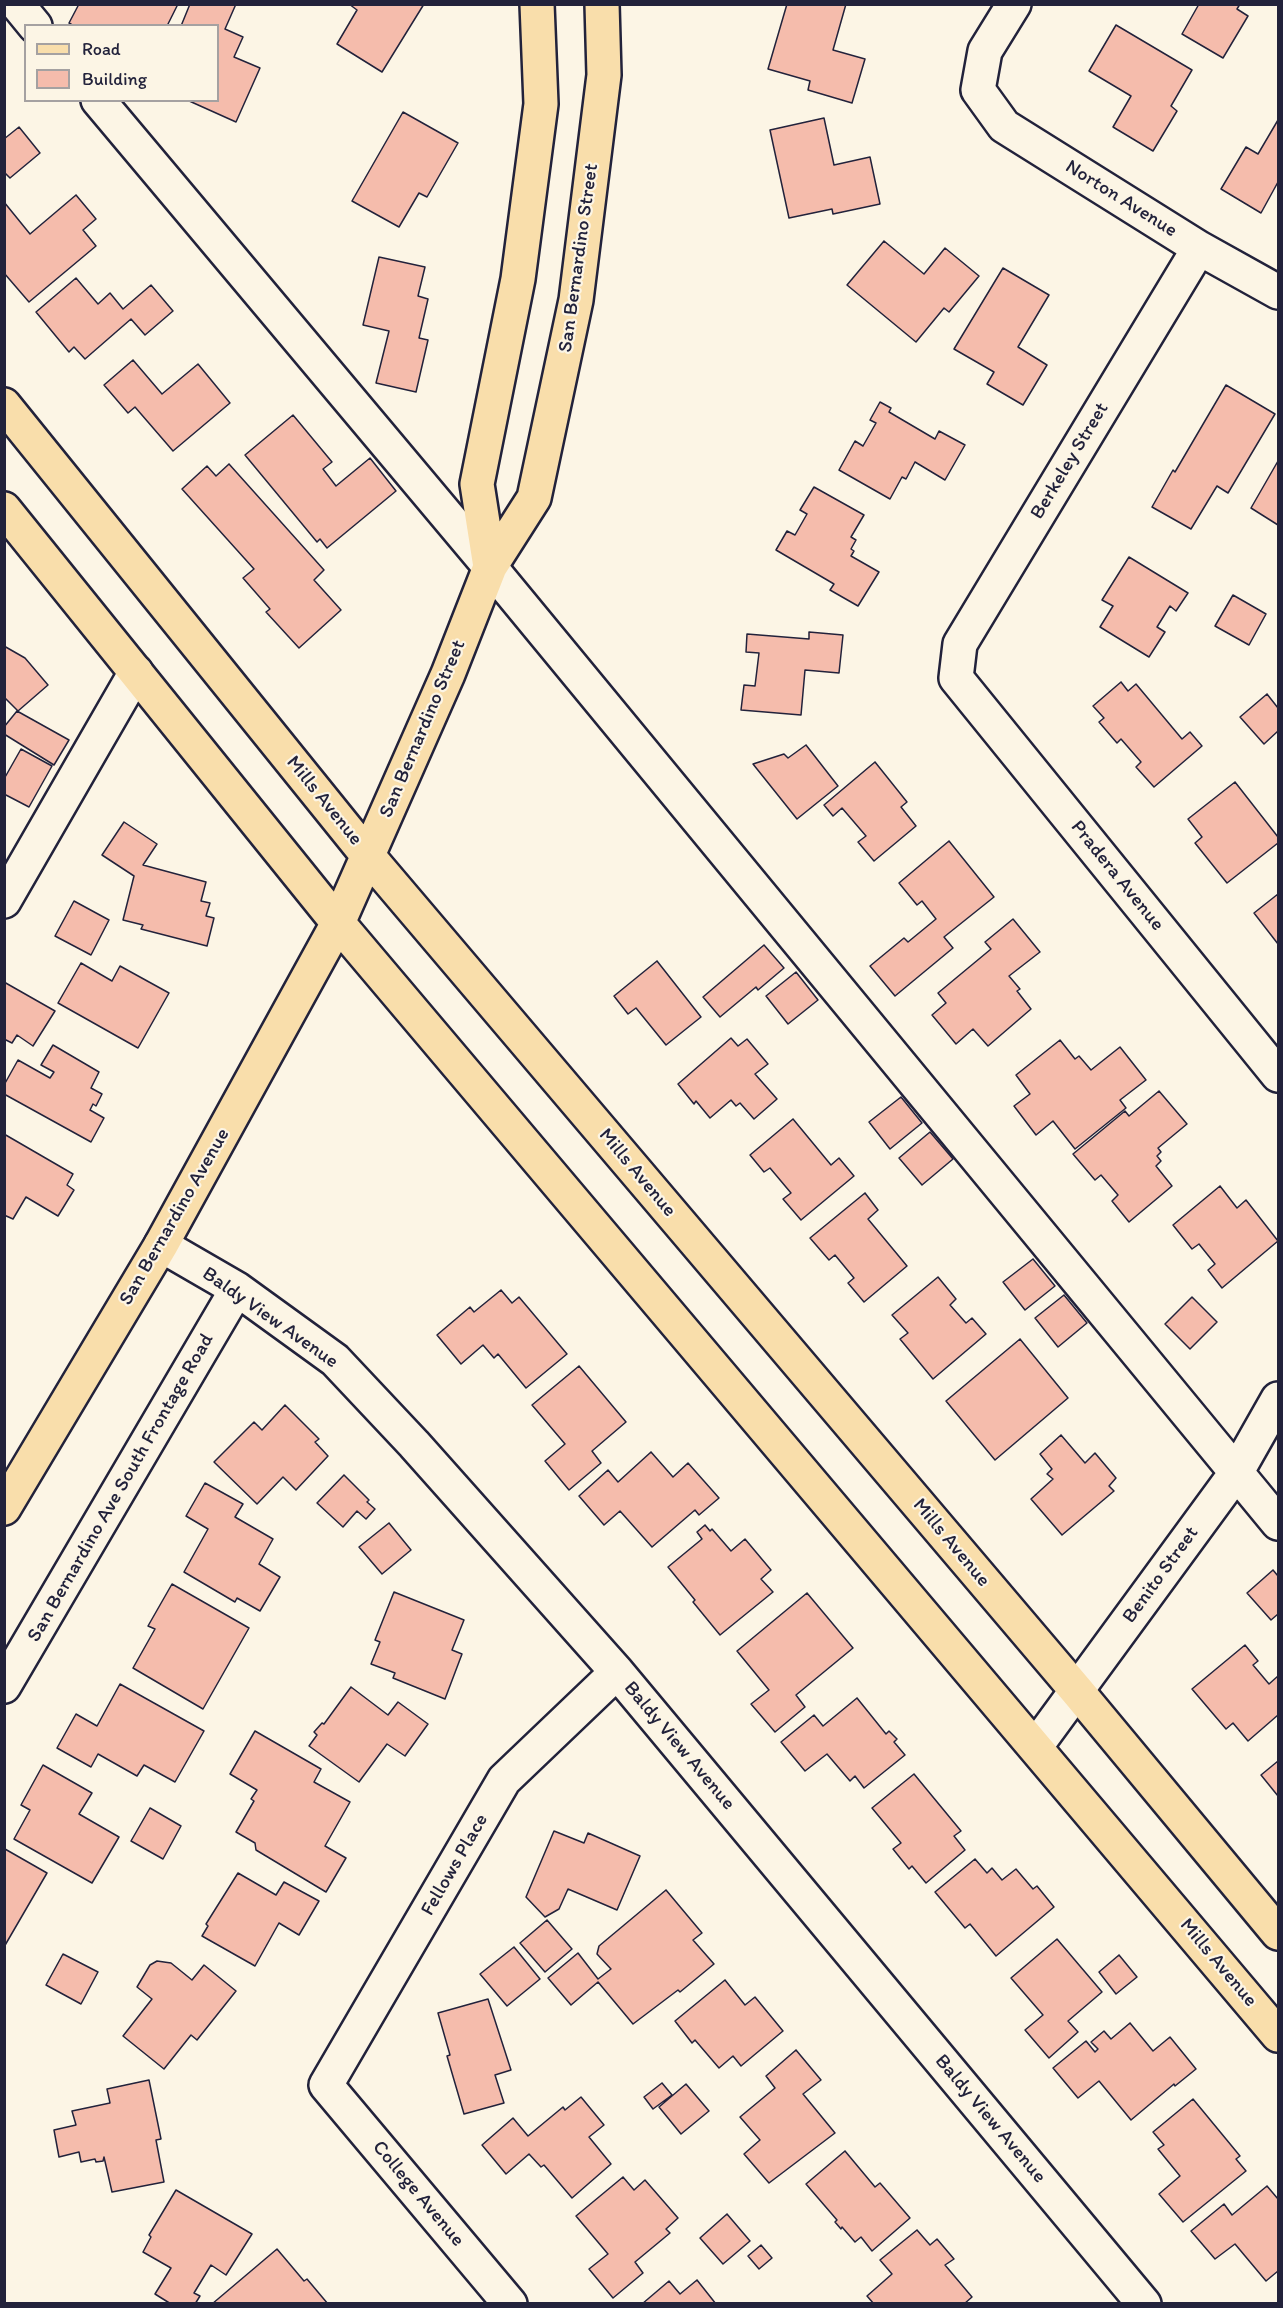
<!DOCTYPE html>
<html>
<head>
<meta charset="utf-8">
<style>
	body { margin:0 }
	#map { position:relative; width:1283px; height:2308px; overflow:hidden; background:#fcf5e5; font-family:Itim,sans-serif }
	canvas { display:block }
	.frame { position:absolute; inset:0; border:6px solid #22223b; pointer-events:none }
	.legend { position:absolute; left:24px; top:24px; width:195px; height:78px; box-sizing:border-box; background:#fcf5e5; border:2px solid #a5a1a1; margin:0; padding:8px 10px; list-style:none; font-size:18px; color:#22223b }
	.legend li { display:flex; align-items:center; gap:12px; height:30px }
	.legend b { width:30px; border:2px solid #a5a1a1 }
</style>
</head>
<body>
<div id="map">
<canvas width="1283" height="2308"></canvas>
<div class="frame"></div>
<ul class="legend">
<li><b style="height:8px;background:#f9deab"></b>Road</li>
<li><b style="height:16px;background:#f5bcac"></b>Building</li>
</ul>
</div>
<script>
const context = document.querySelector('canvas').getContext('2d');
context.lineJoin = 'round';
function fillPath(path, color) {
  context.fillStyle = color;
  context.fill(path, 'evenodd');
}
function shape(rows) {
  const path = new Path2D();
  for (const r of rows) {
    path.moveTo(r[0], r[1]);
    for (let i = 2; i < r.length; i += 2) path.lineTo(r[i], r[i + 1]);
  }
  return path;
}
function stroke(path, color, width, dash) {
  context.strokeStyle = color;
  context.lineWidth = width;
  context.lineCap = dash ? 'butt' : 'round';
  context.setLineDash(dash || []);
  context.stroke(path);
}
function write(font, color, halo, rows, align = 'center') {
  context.font = font + ' Itim,sans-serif';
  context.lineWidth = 4.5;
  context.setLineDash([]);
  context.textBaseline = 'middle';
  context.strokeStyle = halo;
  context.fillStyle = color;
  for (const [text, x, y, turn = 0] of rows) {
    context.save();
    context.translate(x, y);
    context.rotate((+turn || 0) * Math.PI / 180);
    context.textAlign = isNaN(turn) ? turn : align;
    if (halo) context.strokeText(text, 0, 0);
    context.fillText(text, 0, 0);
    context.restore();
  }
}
const building = shape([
	[79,4,178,4,167,26,74,26,69,23,79,4],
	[190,4,236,4,225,29,243,37,234,57,260,68,236,122,187,100,218,100,218,26,181,26,190,4],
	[349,4,424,4,382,72,337,44,357,10,349,4],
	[787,4,846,4,833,50,865,59,852,103,808,90,810,81,768,69,787,4],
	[1199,4,1240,4,1237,9,1248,16,1223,58,1182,34,1199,4],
	[1116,25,1192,70,1171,106,1177,111,1153,151,1113,127,1131,96,1089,71,1116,25],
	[403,112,458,143,427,197,419,193,399,227,352,201,403,112],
	[824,118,834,165,870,157,880,204,833,214,832,209,789,218,770,130,824,118],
	[1278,120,1278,182,1261,213,1221,189,1246,147,1258,154,1278,120],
	[19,127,40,153,10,178,4,172,4,139,19,127],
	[76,195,96,219,83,230,96,246,29,302,4,273,4,202,30,234,76,195],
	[884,241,924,274,945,248,979,276,949,312,944,308,916,342,847,285,884,241],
	[379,257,425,267,418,296,428,299,419,338,428,340,416,392,376,383,389,331,363,325,379,257],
	[1003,268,1049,295,1018,347,1047,365,1023,405,987,384,994,372,954,349,1003,268],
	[76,278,98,304,110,293,123,309,151,285,173,311,145,335,131,319,85,359,74,347,69,352,36,312,76,278],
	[133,360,162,394,198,364,230,403,173,451,135,407,128,413,104,385,133,360],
	[1226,385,1275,414,1228,493,1217,486,1191,529,1152,507,1173,470,1175,472,1226,385],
	[880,402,891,408,889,412,935,439,939,431,965,445,945,480,915,462,906,479,902,477,890,499,839,470,855,441,863,446,876,423,870,420,880,402],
	[293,415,332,462,323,469,336,486,370,458,396,491,327,548,320,539,317,542,245,455,293,415],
	[1278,461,1278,525,1251,508,1278,461],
	[229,464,324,570,314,580,341,610,299,648,266,612,270,609,243,578,254,569,182,489,207,466,216,476,229,464],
	[814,487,864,515,851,537,856,540,851,549,854,551,851,556,879,572,858,606,830,590,834,584,776,550,787,531,795,535,807,514,800,510,814,487],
	[1129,557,1188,593,1176,611,1170,606,1157,627,1165,632,1149,657,1100,627,1113,606,1102,600,1129,557],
	[1233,595,1266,614,1249,645,1215,626,1233,595],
	[809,632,843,635,839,673,805,670,801,715,741,710,744,685,755,686,759,653,746,652,747,634,809,639,809,632],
	[4,646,25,658,48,685,18,711,4,697,4,646],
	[1121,682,1128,691,1136,684,1182,739,1190,732,1202,746,1154,787,1136,767,1141,762,1121,739,1117,743,1099,722,1104,718,1093,706,1121,682],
	[1267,694,1278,708,1278,731,1264,744,1240,717,1267,694],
	[17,711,69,740,54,765,4,734,4,727,17,711],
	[806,745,838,786,797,819,753,764,784,754,788,758,806,745],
	[21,749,52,766,29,807,4,794,4,779,21,749],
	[875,762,907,802,901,807,916,826,874,861,858,842,866,836,842,808,833,816,824,805,875,762],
	[1235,782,1278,837,1278,843,1227,883,1195,843,1202,837,1188,819,1235,782],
	[124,822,157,844,143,865,206,882,201,901,210,903,206,916,214,918,207,946,141,929,143,925,123,920,134,876,102,855,124,822],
	[949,841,994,897,944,937,953,948,895,996,870,966,904,938,908,942,936,919,922,901,917,905,899,883,949,841],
	[1278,894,1278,944,1254,913,1278,894],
	[74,901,109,920,91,955,55,936,74,901],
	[1013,919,1040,952,1009,976,1020,989,1017,991,1031,1009,988,1046,973,1029,956,1044,932,1015,946,1003,938,993,991,949,985,942,1013,919],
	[764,945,784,968,758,990,756,987,720,1017,703,997,764,945],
	[657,961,701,1017,666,1045,636,1008,628,1014,614,996,657,961],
	[81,963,112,981,120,966,169,993,138,1048,58,1003,81,963],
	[796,972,818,1000,788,1024,766,996,796,972],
	[4,982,55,1011,33,1046,17,1035,12,1043,4,1039,4,982],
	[731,1038,738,1046,747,1039,768,1064,755,1074,777,1099,754,1119,740,1103,736,1106,731,1100,710,1118,696,1101,694,1104,678,1084,731,1038],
	[1060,1040,1075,1059,1079,1056,1091,1070,1120,1047,1146,1080,1120,1100,1126,1108,1075,1149,1053,1121,1036,1135,1014,1106,1030,1094,1016,1075,1060,1040],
	[53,1045,99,1072,91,1088,102,1094,96,1106,93,1104,90,1110,104,1118,91,1142,4,1094,4,1085,18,1060,50,1078,54,1072,41,1065,53,1045],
	[1159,1091,1187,1124,1158,1148,1161,1152,1157,1156,1161,1161,1156,1166,1172,1186,1129,1222,1112,1201,1118,1195,1101,1175,1095,1180,1073,1154,1125,1111,1129,1116,1159,1091],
	[901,1097,922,1123,890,1149,869,1122,901,1097],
	[793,1119,831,1165,839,1158,854,1176,801,1220,783,1199,791,1193,770,1168,764,1172,750,1155,793,1119],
	[930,1132,953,1159,922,1185,899,1158,930,1132],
	[4,1134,73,1174,67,1185,74,1190,58,1216,26,1197,13,1219,4,1215,4,1134],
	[1220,1186,1237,1208,1246,1200,1278,1241,1222,1288,1208,1270,1215,1264,1199,1244,1192,1249,1173,1225,1220,1186],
	[865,1193,878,1210,868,1219,907,1266,864,1302,848,1283,854,1278,835,1255,829,1260,810,1238,865,1193],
	[1033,1259,1055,1286,1025,1310,1003,1282,1033,1259],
	[938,1277,956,1299,950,1305,966,1323,972,1318,986,1334,933,1379,900,1339,908,1333,892,1315,938,1277],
	[501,1290,512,1303,519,1297,567,1354,526,1388,498,1354,494,1358,483,1345,461,1364,437,1335,470,1307,474,1312,501,1290],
	[1064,1295,1087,1323,1058,1347,1035,1318,1064,1295],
	[1192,1297,1217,1322,1190,1349,1165,1324,1192,1297],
	[1020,1339,1068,1398,995,1460,946,1401,1020,1339],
	[579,1366,626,1422,592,1451,601,1463,569,1490,545,1461,565,1444,532,1405,579,1366],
	[285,1405,319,1439,315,1442,328,1456,296,1490,283,1477,257,1504,214,1462,254,1422,262,1430,285,1405],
	[1061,1435,1085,1463,1095,1453,1116,1478,1109,1486,1114,1491,1062,1535,1031,1499,1053,1479,1047,1474,1052,1469,1040,1454,1061,1435],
	[651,1452,673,1477,688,1463,719,1498,699,1515,695,1510,652,1547,620,1511,604,1525,579,1496,608,1470,618,1482,651,1452],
	[344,1475,369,1500,367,1502,375,1509,366,1519,357,1511,343,1527,317,1503,344,1475],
	[205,1483,243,1504,235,1517,273,1539,259,1564,280,1577,260,1611,237,1598,235,1602,184,1572,208,1529,186,1516,205,1483],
	[389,1523,411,1550,382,1574,359,1547,389,1523],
	[705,1525,710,1531,712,1529,731,1551,745,1539,771,1570,761,1579,773,1592,720,1635,693,1602,695,1600,668,1567,702,1539,697,1532,705,1525],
	[1273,1570,1278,1576,1278,1614,1271,1620,1247,1593,1273,1570],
	[172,1584,249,1628,203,1709,133,1668,155,1629,148,1626,172,1584],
	[394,1592,464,1620,452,1650,462,1654,445,1699,393,1678,395,1673,371,1664,380,1642,375,1640,394,1592],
	[807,1593,853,1648,796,1695,805,1707,775,1732,751,1704,769,1690,737,1651,807,1593],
	[1245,1645,1258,1661,1253,1665,1269,1684,1278,1676,1278,1715,1248,1741,1233,1723,1226,1729,1192,1689,1245,1645],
	[120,1684,204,1731,175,1782,144,1765,137,1776,98,1754,91,1767,57,1748,76,1714,97,1726,120,1684],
	[351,1687,388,1715,398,1702,428,1724,405,1756,387,1744,359,1782,309,1746,317,1735,314,1732,322,1723,324,1724,351,1687],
	[857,1698,886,1734,889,1731,897,1739,894,1742,905,1755,864,1788,855,1776,850,1781,827,1754,805,1771,781,1742,814,1715,823,1726,857,1698],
	[255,1731,321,1769,314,1782,350,1802,325,1846,346,1858,326,1892,256,1850,255,1843,236,1832,254,1801,251,1799,257,1790,230,1774,255,1731],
	[1278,1761,1278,1796,1261,1775,1278,1761],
	[43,1765,92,1793,79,1814,119,1837,92,1883,14,1839,30,1810,21,1805,43,1765],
	[914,1774,961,1831,954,1836,965,1850,926,1883,912,1866,909,1869,893,1849,901,1843,872,1808,914,1774],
	[150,1808,181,1826,163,1859,131,1841,150,1808],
	[554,1831,584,1843,588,1833,640,1856,617,1910,568,1889,559,1909,545,1917,526,1897,554,1831],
	[5,1849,47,1873,4,1947,4,1851,5,1849],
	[975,1859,987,1873,992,1868,1002,1880,1016,1869,1033,1889,1037,1886,1054,1907,996,1956,970,1924,965,1928,935,1892,975,1859],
	[238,1873,276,1895,284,1882,319,1901,299,1935,279,1923,255,1966,202,1936,208,1926,206,1924,238,1873],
	[666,1890,702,1933,693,1940,714,1964,680,1992,678,1990,633,2024,598,1982,571,2005,548,1978,578,1953,598,1979,611,1969,597,1954,599,1946,666,1890],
	[547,1920,572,1949,545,1972,520,1943,547,1920],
	[1057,1939,1102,1992,1068,2021,1078,2032,1049,2058,1025,2030,1043,2015,1011,1978,1057,1939],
	[514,1947,540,1979,507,2006,480,1974,514,1947],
	[63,1954,98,1972,81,2004,46,1985,63,1954],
	[1119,1955,1137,1977,1116,1994,1099,1972,1119,1955],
	[157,1961,171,1963,192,1980,204,1965,236,1991,197,2040,191,2035,164,2069,123,2036,152,1999,137,1987,150,1965,157,1961],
	[725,1980,745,2005,755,1997,783,2031,741,2066,733,2056,719,2068,695,2040,692,2043,675,2021,725,1980],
	[488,1999,511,2070,495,2075,504,2103,464,2114,447,2056,450,2055,438,2013,488,1999],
	[1130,2023,1153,2051,1170,2037,1196,2069,1175,2086,1174,2084,1131,2120,1099,2081,1078,2098,1053,2068,1086,2041,1095,2052,1098,2049,1091,2042,1104,2031,1111,2039,1130,2023],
	[796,2050,821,2080,803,2094,835,2133,769,2183,744,2154,760,2140,740,2117,775,2088,766,2076,796,2050],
	[149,2080,161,2139,156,2140,164,2182,112,2192,104,2157,103,2161,96,2162,95,2159,81,2162,79,2152,59,2157,54,2130,76,2125,72,2111,110,2103,107,2089,149,2080],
	[662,2083,672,2095,653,2109,644,2097,662,2083],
	[686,2084,709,2111,681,2134,659,2107,686,2084],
	[581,2097,604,2125,589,2137,611,2164,572,2198,544,2165,541,2167,529,2154,506,2174,482,2145,513,2118,528,2136,563,2107,565,2110,581,2097],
	[1193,2099,1240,2156,1236,2159,1246,2171,1183,2222,1159,2194,1180,2176,1158,2149,1164,2145,1153,2132,1193,2099],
	[845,2151,875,2187,880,2183,910,2218,872,2251,861,2237,855,2242,842,2227,841,2229,835,2222,837,2220,806,2184,845,2151],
	[623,2177,634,2190,645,2180,678,2218,666,2229,670,2233,635,2262,643,2273,613,2298,589,2269,608,2254,576,2216,623,2177],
	[1267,2186,1278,2199,1278,2271,1266,2281,1235,2244,1215,2259,1191,2231,1224,2204,1232,2215,1267,2186],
	[176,2190,252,2234,226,2275,211,2265,194,2293,200,2296,195,2304,171,2304,155,2294,171,2268,143,2252,151,2237,149,2235,176,2190],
	[727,2214,750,2241,723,2264,700,2238,727,2214],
	[917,2230,930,2245,937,2239,954,2259,945,2265,972,2297,964,2304,874,2304,867,2296,892,2274,880,2260,917,2230],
	[761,2245,772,2258,759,2269,748,2256,761,2245],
	[277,2249,304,2281,307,2279,328,2304,212,2304,277,2249],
	[697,2280,716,2304,642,2304,669,2281,680,2294,697,2280]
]);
fillPath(building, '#f5bcac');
stroke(building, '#22223b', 1.5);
const minor = shape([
	[17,4,35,26],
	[1014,4,985,51,978,90,1004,126,1199,248,1278,292],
	[98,100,490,567,1278,1523],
	[1199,248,960,644,956,678,1278,1075],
	[4,901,136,672],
	[161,1245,237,1289,335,1360,414,1444,617,1672,1144,2304],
	[4,1686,237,1289],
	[1036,1746,1236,1473,1278,1399],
	[510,2304,326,2085,504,1780,617,1672]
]);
const major = shape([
	[4,405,368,856,1077,1691,1278,1933],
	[4,509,338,923,1278,2035],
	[490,567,477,484,518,279,541,104,537,4],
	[4,1508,161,1245,338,923,448,674,490,567,534,498,576,300,604,75,602,4]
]);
stroke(minor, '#22223b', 38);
stroke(major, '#22223b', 38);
stroke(minor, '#fcf5e5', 33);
stroke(major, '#f9deab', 33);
write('20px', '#22223b', '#fcf5e5', [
	["Norton Avenue",1121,199,32],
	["San Bernardino Street",579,258,-82],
	["Berkeley Street",1070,461,-59],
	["San Bernardino Street",423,729,-67],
	["Mills Avenue",324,801,51],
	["Pradera Avenue",1117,876,51],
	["Mills Avenue",637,1173,50],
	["San Bernardino Avenue",175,1217,-60],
	["Baldy View Avenue",270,1318,35],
	["San Bernardino Ave South Frontage Road",121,1488,-60],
	["Mills Avenue",951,1543,50],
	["Benito Street",1161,1575,-54],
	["Baldy View Avenue",679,1746,50],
	["Fellows Place",455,1865,-60],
	["Mills Avenue",1218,1963,50],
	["Baldy View Avenue",990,2119,50],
	["College Avenue",418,2194,50]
]);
</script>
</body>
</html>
